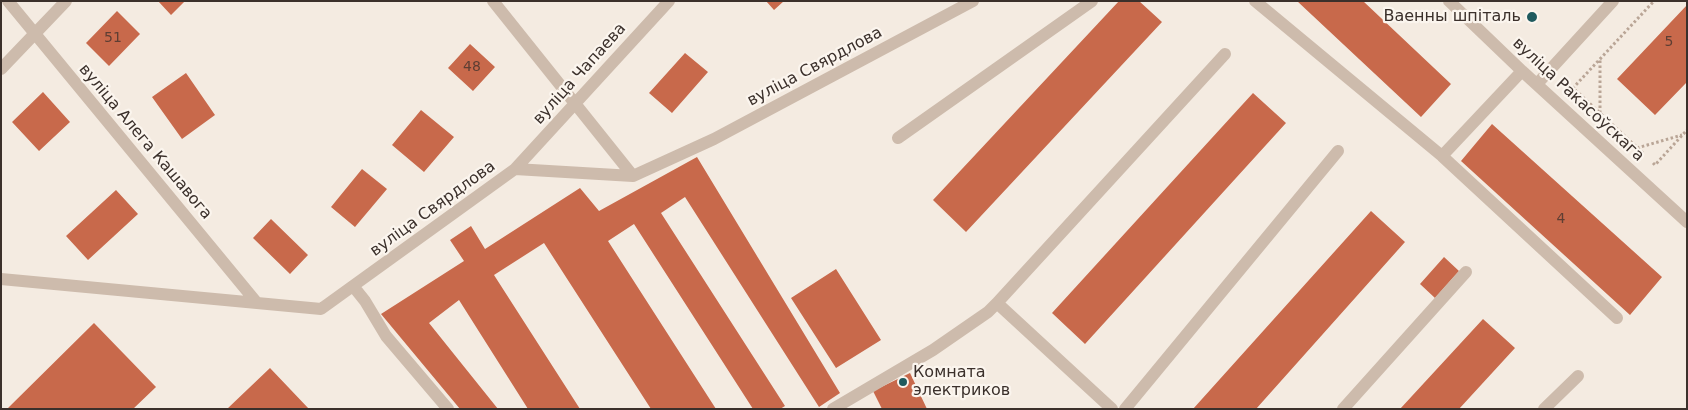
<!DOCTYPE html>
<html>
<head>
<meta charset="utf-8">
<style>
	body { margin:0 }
	#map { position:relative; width:1688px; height:410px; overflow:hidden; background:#f4ebe1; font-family:"DejaVu Sans",sans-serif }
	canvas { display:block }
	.frame { position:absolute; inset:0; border:2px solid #3b302b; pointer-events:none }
</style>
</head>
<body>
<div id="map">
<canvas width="1688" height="410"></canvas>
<div class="frame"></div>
</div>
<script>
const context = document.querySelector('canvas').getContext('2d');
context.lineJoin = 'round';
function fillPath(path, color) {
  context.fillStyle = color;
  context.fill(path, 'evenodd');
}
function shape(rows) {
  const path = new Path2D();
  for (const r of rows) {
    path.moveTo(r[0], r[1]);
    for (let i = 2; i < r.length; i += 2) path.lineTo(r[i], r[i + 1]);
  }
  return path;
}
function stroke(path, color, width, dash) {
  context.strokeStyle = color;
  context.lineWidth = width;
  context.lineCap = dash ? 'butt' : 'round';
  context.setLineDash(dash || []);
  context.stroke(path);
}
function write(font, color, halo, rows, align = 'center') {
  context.font = font + ' "DejaVu Sans",sans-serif';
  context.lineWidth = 4.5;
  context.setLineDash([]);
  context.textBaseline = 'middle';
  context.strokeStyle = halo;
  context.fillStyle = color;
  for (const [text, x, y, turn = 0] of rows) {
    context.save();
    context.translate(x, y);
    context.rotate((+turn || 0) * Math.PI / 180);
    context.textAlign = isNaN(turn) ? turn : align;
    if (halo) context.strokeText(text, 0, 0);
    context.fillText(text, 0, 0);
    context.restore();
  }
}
fillPath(shape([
	[158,1,185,1,171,15],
	[766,1,784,1,774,10],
	[1119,1,1139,1,1162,22,966,232,933,200],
	[1297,1,1363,1,1451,84,1421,117],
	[1687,5,1687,82,1655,115,1617,79],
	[117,11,140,34,109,66,86,43],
	[470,44,495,67,473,91,448,68],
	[685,53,708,72,672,113,649,93],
	[186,73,215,115,182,139,152,97],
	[43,92,70,122,39,151,12,122],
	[1253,93,1286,123,1085,344,1052,313],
	[421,110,454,137,424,172,392,145],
	[1492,124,1662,277,1630,315,1461,161],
	[697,157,840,393,819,407,685,197,661,213,785,406,780,409,753,409,634,224,608,241,716,409,651,409,544,243,494,275,580,409,528,409,459,300,429,323,498,409,460,409,381,314,464,261,450,240,471,226,485,249,580,188,599,211],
	[362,169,387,189,355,227,331,207],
	[116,190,138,214,88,260,66,236],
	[1371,211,1405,242,1256,409,1193,409],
	[271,219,308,255,290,274,253,238],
	[1444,257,1459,271,1435,298,1420,284],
	[836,269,881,340,836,368,791,298],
	[1483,319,1515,348,1459,409,1400,409],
	[94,323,156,387,133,409,7,409],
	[270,368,309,409,227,409],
	[910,373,927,409,882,409,873,391]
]), '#c8694b');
stroke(shape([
	[1600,113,1600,59],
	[1637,148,1682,135],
	[1643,153,1573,88,1654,1],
	[1653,163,1655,165,1687,130]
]), '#b9a596', 3, [2.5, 2.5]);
stroke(shape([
	[8,1,257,303],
	[493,1,633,176],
	[1255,1,1442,156],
	[1449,1,1522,71,1687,222],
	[1,69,66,1],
	[1522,71,1442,156,1617,318],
	[1537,84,1613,1],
	[898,138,1092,1],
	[515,169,669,1],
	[1,279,321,309,515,169,633,176,714,139,973,1],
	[353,286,365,301,386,336,448,409],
	[833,409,933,350,988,312,997,303],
	[1112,409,997,303,1225,54],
	[1125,409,1338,151],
	[1343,409,1466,272],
	[1544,409,1578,376]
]), '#cdbbac', 12);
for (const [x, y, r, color] of [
	[1532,17,6,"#1f5a5e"],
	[903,382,5,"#1f5a5e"]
]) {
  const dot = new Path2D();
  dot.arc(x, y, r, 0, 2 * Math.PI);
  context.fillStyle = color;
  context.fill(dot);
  stroke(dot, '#fbf5ee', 2);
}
write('14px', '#5e3e33', null, [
	["51",113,38],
	["5",1669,42],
	["48",472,67],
	["4",1561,219]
]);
write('16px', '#3b302b', '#fbf5ee', [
	["Ваенны шпіталь",1521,17],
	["Комната",913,373,"left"],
	["электриков",913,391,"left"]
], 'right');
write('16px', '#3b302b', '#fbf5ee', [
	["вуліца Свярдлова",815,67,-28],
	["вуліца Чапаева",580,74,-48],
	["вуліца Ракасоўскага",1578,100,43],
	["вуліца Алега Кашавога",145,142,50],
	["вуліца Свярдлова",433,209,-36]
]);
</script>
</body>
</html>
